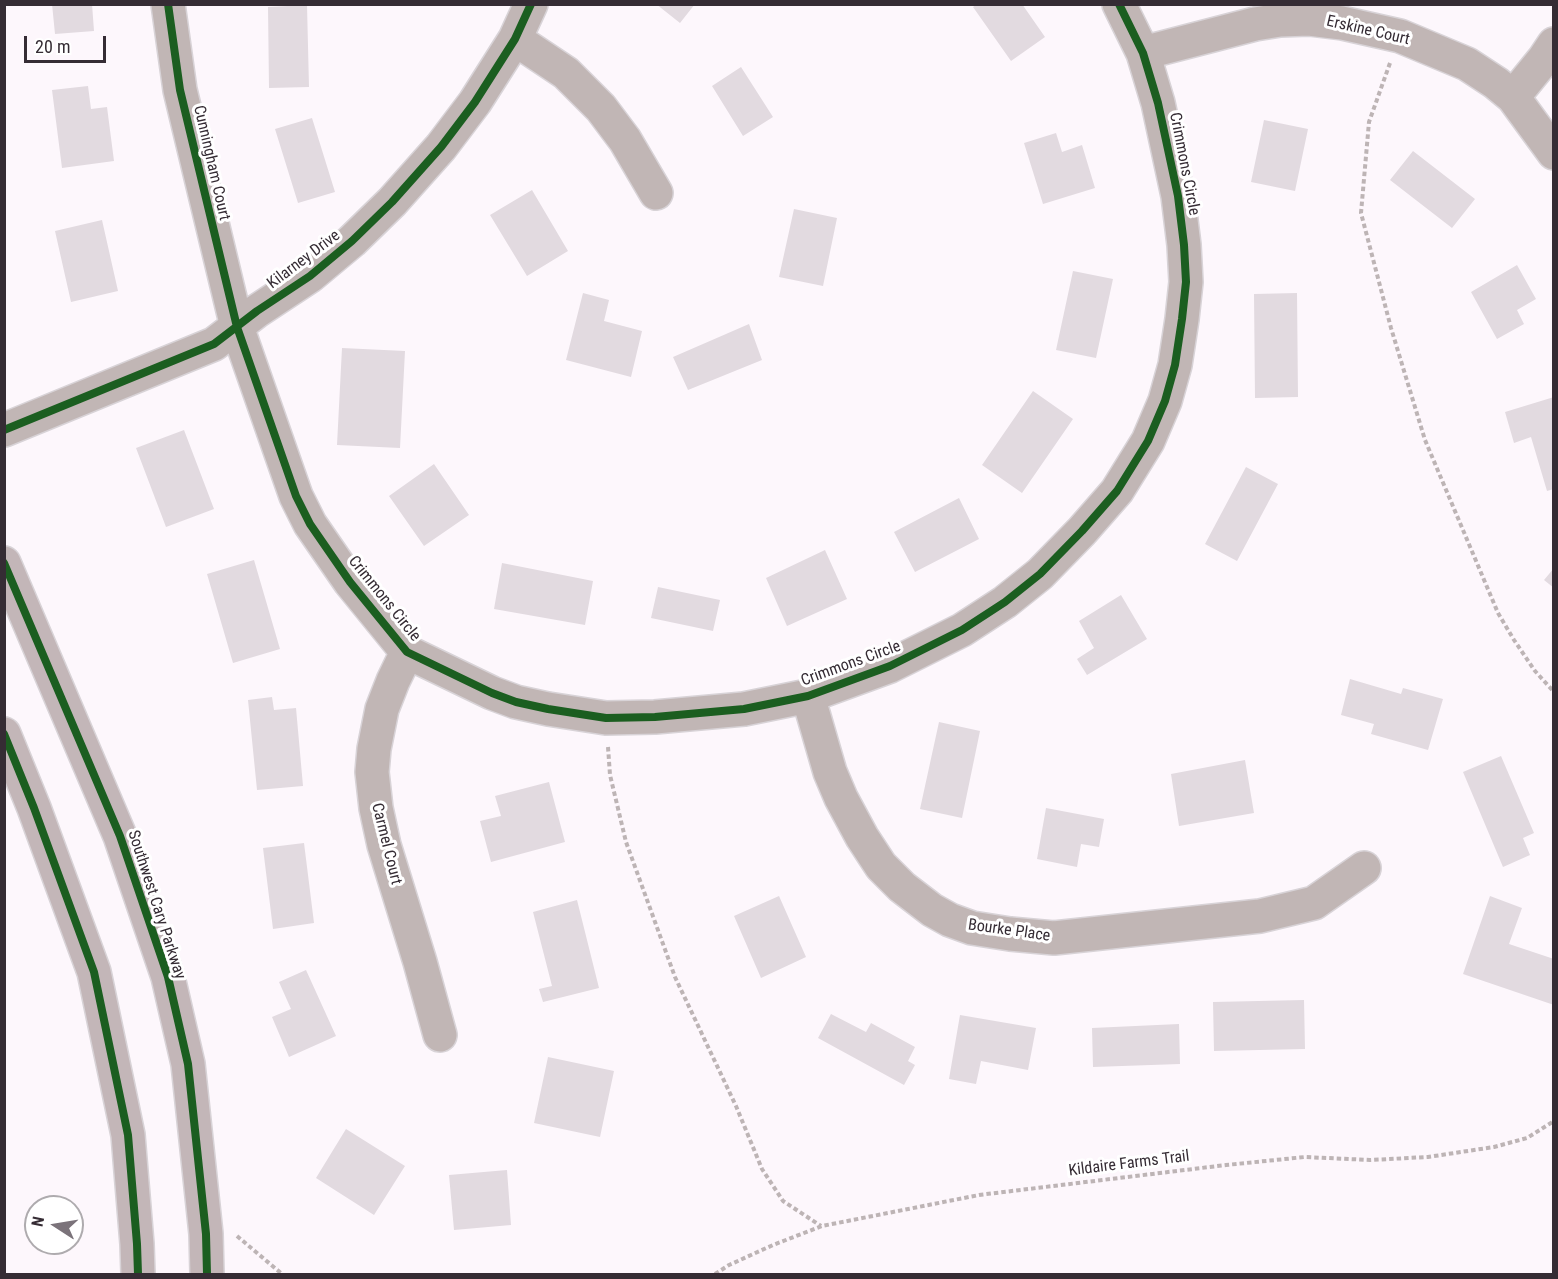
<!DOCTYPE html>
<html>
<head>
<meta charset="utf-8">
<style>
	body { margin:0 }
	#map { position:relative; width:1558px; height:1279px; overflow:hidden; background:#fdf7fc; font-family:"Roboto Condensed",sans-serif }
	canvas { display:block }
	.frame { position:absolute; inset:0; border:6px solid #352c34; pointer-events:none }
	.north { position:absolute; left:24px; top:1195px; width:60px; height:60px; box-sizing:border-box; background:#fff; border:2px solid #aeabae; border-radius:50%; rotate:282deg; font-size:16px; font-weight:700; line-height:24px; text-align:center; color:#352c34 }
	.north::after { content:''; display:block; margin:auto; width:21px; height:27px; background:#7b737a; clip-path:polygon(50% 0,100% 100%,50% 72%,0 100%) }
	.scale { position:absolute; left:24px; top:36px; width:82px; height:27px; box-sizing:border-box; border:3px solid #352c34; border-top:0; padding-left:8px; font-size:18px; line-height:21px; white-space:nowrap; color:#352c34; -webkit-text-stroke:4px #fff; paint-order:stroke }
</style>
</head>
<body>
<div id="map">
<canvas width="1558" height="1279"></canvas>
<div class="frame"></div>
<div class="north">N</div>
<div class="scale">20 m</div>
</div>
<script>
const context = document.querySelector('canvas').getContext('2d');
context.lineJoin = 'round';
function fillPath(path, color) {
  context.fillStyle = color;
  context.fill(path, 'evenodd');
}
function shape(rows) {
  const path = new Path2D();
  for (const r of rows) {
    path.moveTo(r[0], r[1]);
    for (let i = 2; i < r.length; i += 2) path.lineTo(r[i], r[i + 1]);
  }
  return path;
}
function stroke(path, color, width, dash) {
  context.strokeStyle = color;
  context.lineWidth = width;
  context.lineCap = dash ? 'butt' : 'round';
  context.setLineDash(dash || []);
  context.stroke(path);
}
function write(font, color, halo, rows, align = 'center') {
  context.font = font + ' "Roboto Condensed",sans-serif';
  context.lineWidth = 6;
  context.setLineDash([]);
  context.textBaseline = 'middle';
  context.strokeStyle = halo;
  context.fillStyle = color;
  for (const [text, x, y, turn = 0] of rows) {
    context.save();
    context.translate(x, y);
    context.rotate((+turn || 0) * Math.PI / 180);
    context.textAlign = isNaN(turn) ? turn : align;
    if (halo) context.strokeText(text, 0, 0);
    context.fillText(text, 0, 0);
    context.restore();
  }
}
fillPath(shape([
	[52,4,92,4,94,31,55,34],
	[656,4,695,4,680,23],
	[977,4,1022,4,1045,37,1011,61,973,7],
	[307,5,309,87,269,88,268,7],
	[741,67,773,117,743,136,712,86],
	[88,86,91,109,107,107,114,161,62,168,52,90],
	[312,118,335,192,298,203,275,129],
	[1264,120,1308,129,1295,191,1251,182],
	[1056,133,1062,152,1082,145,1095,188,1043,204,1024,143],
	[1413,151,1475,199,1452,228,1390,180],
	[532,190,568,251,527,276,490,215],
	[794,209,837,218,823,286,779,277],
	[102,220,118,291,71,302,55,231],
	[1517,265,1536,299,1517,310,1524,324,1497,339,1471,292],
	[1073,271,1113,279,1096,358,1056,350],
	[583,293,609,300,604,321,642,331,631,377,566,360],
	[1297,293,1298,397,1255,398,1254,294],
	[749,324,762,360,688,390,673,357],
	[342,348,405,351,400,448,337,445],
	[1033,391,1073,419,1022,493,982,465],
	[1554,397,1554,489,1547,491,1531,437,1514,443,1505,412],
	[184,430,214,509,166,527,136,448],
	[434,464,469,515,424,546,389,496],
	[1246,467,1278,484,1237,561,1205,544],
	[959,498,979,539,915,572,894,532],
	[825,550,847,599,787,626,766,578],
	[254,560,280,649,233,663,207,574],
	[502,563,593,581,585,625,494,609],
	[1554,568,1554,588,1544,580],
	[658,587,720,600,713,631,651,618],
	[1121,595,1147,639,1087,675,1077,659,1094,648,1079,621],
	[1350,679,1401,694,1403,688,1443,699,1428,750,1371,734,1374,724,1341,715],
	[272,697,274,710,296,708,303,786,257,790,248,700],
	[939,722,980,731,962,818,920,809],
	[1501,756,1534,833,1523,838,1530,855,1503,867,1463,772],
	[1245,760,1254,813,1179,826,1171,774],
	[549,782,565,842,491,862,480,821,501,816,495,796],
	[1046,808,1104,819,1099,847,1081,844,1077,867,1037,859],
	[304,843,314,923,273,929,263,848],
	[779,896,806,957,761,978,734,916],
	[1490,896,1522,908,1509,944,1554,959,1554,1005,1463,974],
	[577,900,599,988,543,1002,539,989,552,986,533,912],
	[306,970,336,1036,289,1057,272,1017,291,1009,279,982],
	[1304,1000,1305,1049,1214,1051,1213,1002],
	[831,1014,866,1032,871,1023,915,1047,908,1061,915,1065,904,1085,818,1038],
	[960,1015,1036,1028,1028,1070,981,1061,976,1084,949,1079],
	[1179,1024,1180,1064,1093,1067,1092,1028],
	[548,1057,614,1071,600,1137,534,1123],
	[346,1129,405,1166,374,1215,316,1178],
	[507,1170,511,1225,454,1230,449,1175]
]), '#e2dae0');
const minor = shape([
	[168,4,180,90,237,327,296,496,310,524,350,582,407,652,492,693,516,702,548,709,606,718,655,717,744,709,808,696,890,666,962,630,1005,602,1040,574,1082,531,1117,491,1148,441,1165,401,1175,365,1182,319,1186,282,1184,245,1178,196,1158,103,1143,53,1119,4],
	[515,39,566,73,601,108,625,140,656,193],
	[1143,53,1255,24,1280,20,1309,19,1342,23,1400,36,1467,64,1496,83,1513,97,1554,153],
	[1513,97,1544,59,1554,44],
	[4,430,214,344,257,311,310,276,352,241,392,202,441,147,475,102,515,39,531,4],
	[407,652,393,681,382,709,374,749,372,772,376,808,384,845,420,962,440,1035],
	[808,696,830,772,841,798,862,837,881,866,902,887,932,910,950,920,972,928,1010,934,1054,938,1260,916,1314,903,1364,868]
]);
const major = shape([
	[4,563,120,836,168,977,188,1064,206,1234,207,1274],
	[4,734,34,808,94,972,128,1135,137,1244,138,1274]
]);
stroke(minor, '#d8d3d7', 36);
stroke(major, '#d8d3d7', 36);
stroke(shape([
	[1390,63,1369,122,1361,213,1391,328,1425,440,1498,613,1514,640,1535,671,1554,692],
	[608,747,610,775,626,842,675,977,736,1106,762,1169,783,1201,821,1226],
	[237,1236,282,1274],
	[715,1274,729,1265,773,1245,822,1226,979,1195,1226,1165,1305,1157,1370,1160,1428,1157,1494,1147,1527,1138,1554,1121]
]), '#bdb4b5', 4, [4.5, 3]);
stroke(minor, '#c1b6b5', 33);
stroke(major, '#c3b6b8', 33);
stroke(shape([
	[168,4,180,90,237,327,296,496,310,524,350,582,407,652,492,693,516,702,548,709,606,718,655,717,744,709,808,696,890,666,962,630,1005,602,1040,574,1082,531,1117,491,1148,441,1165,401,1175,365,1182,319,1186,282,1184,245,1178,196,1158,103,1143,53,1119,4],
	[4,430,214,344,257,311,310,276,352,241,392,202,441,147,475,102,515,39,531,4],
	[4,563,120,836,168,977,188,1064,206,1234,207,1274],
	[4,734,34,808,94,972,128,1135,137,1244,138,1274]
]), '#1b5e20', 8);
write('16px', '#352c34', '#fff', [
	["Erskine Court",1368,31,13],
	["Cunningham Court",211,163,77],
	["Crimmons Circle",1184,164,79],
	["Kilarney Drive",304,260,-37],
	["Crimmons Circle",384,599,51],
	["Crimmons Circle",851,664,-20],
	["Carmel Court",386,844,76],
	["Southwest Cary Parkway",156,905,72],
	["Bourke Place",1009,931,8],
	["Kildaire Farms Trail",1129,1164,-7]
]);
</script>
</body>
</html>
